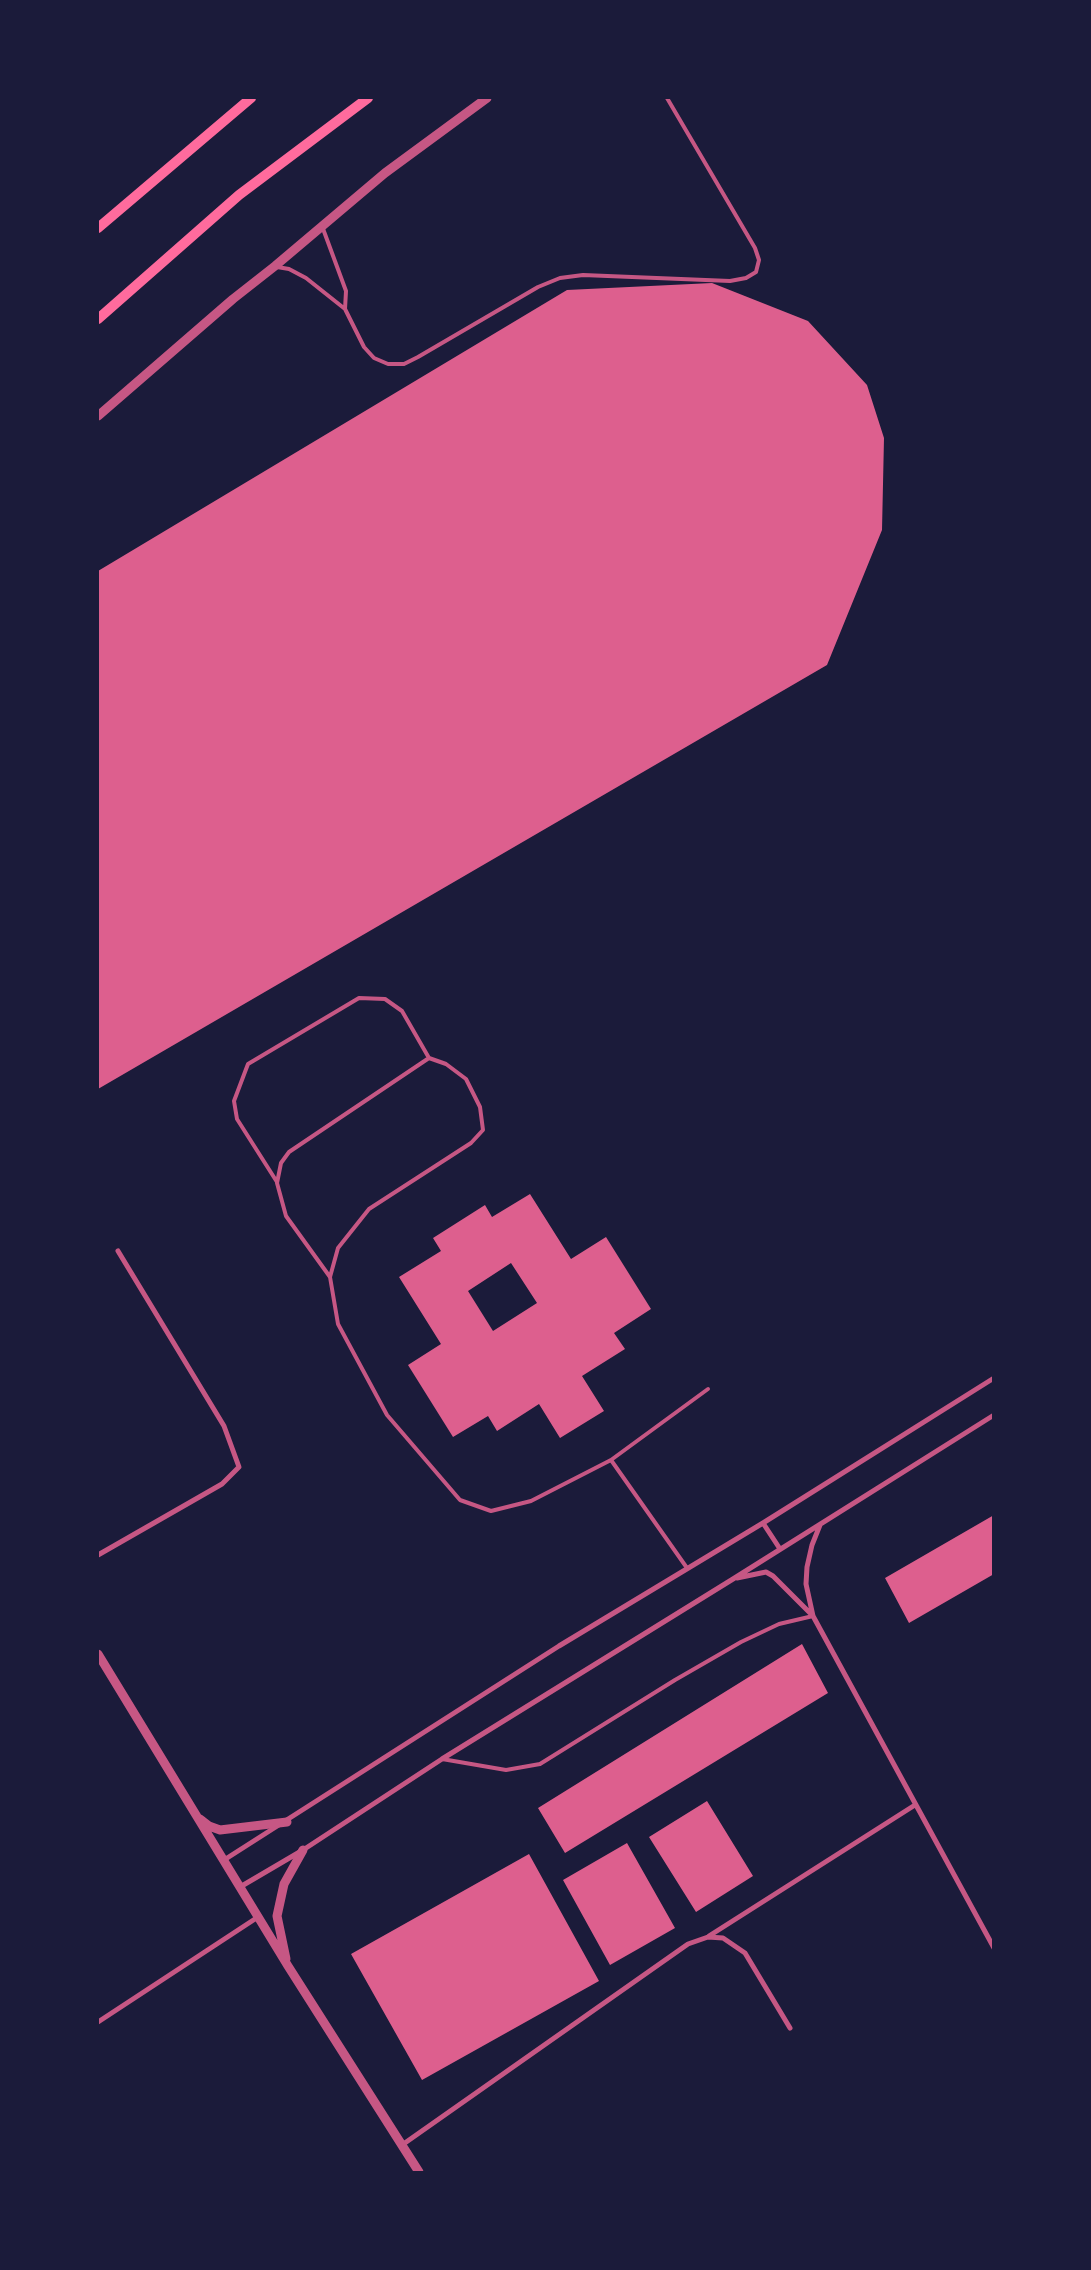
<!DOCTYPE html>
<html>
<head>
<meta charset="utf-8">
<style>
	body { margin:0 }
	#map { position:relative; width:1091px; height:2270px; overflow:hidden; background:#1b1b3a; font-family:"DM Sans",sans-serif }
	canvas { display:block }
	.frame { position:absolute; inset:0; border:99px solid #1b1b3a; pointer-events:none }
</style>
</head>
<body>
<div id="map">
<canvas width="1091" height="2270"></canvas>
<div class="frame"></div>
</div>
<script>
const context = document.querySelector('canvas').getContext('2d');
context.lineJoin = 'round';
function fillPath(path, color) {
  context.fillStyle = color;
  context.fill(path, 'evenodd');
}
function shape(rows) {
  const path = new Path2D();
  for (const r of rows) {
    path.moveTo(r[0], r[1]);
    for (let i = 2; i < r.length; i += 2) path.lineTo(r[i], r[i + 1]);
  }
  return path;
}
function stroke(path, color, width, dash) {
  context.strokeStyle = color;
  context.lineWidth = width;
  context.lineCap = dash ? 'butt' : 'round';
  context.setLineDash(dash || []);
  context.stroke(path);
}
fillPath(shape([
	[712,283,808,321,867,385,884,438,882,530,827,665,98,1089,98,571,567,290],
	[530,1194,571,1259,606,1237,651,1309,614,1333,625,1349,582,1376,604,1411,560,1438,539,1404,497,1431,488,1416,453,1437,408,1365,441,1344,399,1277,441,1251,433,1238,485,1205,492,1217],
	[511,1263,537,1303,493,1331,468,1291],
	[994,1515,994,1574,909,1623,885,1578],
	[802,1644,828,1693,565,1853,538,1808],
	[707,1801,753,1876,696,1912,649,1837],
	[627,1843,675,1928,610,1965,563,1880],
	[529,1854,599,1981,422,2080,351,1954]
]), '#dd5f8e');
stroke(shape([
	[322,226,346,291,345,309],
	[277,267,289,269,306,278,345,309,364,347,374,358,388,364,404,364,418,357,538,287,560,278,583,275,730,281,746,278,756,272,759,260,755,248,667,98],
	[277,1182,237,1119,234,1101,248,1064,359,998,385,999,402,1011,429,1058],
	[330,1277,286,1216,277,1183,281,1163,289,1152,429,1058,446,1064,466,1079,480,1107,483,1130,471,1143,369,1209,338,1248,330,1277,338,1324,387,1415,460,1500,491,1511,531,1501,611,1460,708,1389],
	[611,1460,687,1568],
	[442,1759,506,1770,540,1764,675,1680,741,1642,779,1624,813,1616]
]), '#c65784', 4);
stroke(shape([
	[763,1523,780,1549],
	[98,1555,222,1484,239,1467,224,1426,118,1251],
	[737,1578,766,1572,773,1576,813,1616,994,1948],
	[813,1616,806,1584,807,1567,812,1545,820,1525],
	[224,1860,559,1646,763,1523,994,1378],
	[240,1887,303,1850,442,1759,733,1579,994,1415],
	[709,1936,915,1805],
	[98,2022,258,1917],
	[402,2145,688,1944,708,1937,723,1938,745,1953,790,2028]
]), '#c65784', 5);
stroke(shape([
	[98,416,233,299,275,266,385,173,487,98],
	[98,1654,288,1966,419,2172],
	[200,1819,209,1826,220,1830,287,1822],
	[286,1959,277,1916,284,1884,303,1850]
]), '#c65784', 9);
stroke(shape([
	[98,228,251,98],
	[98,319,239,195,368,98]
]), '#ff6b9d', 10);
</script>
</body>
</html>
